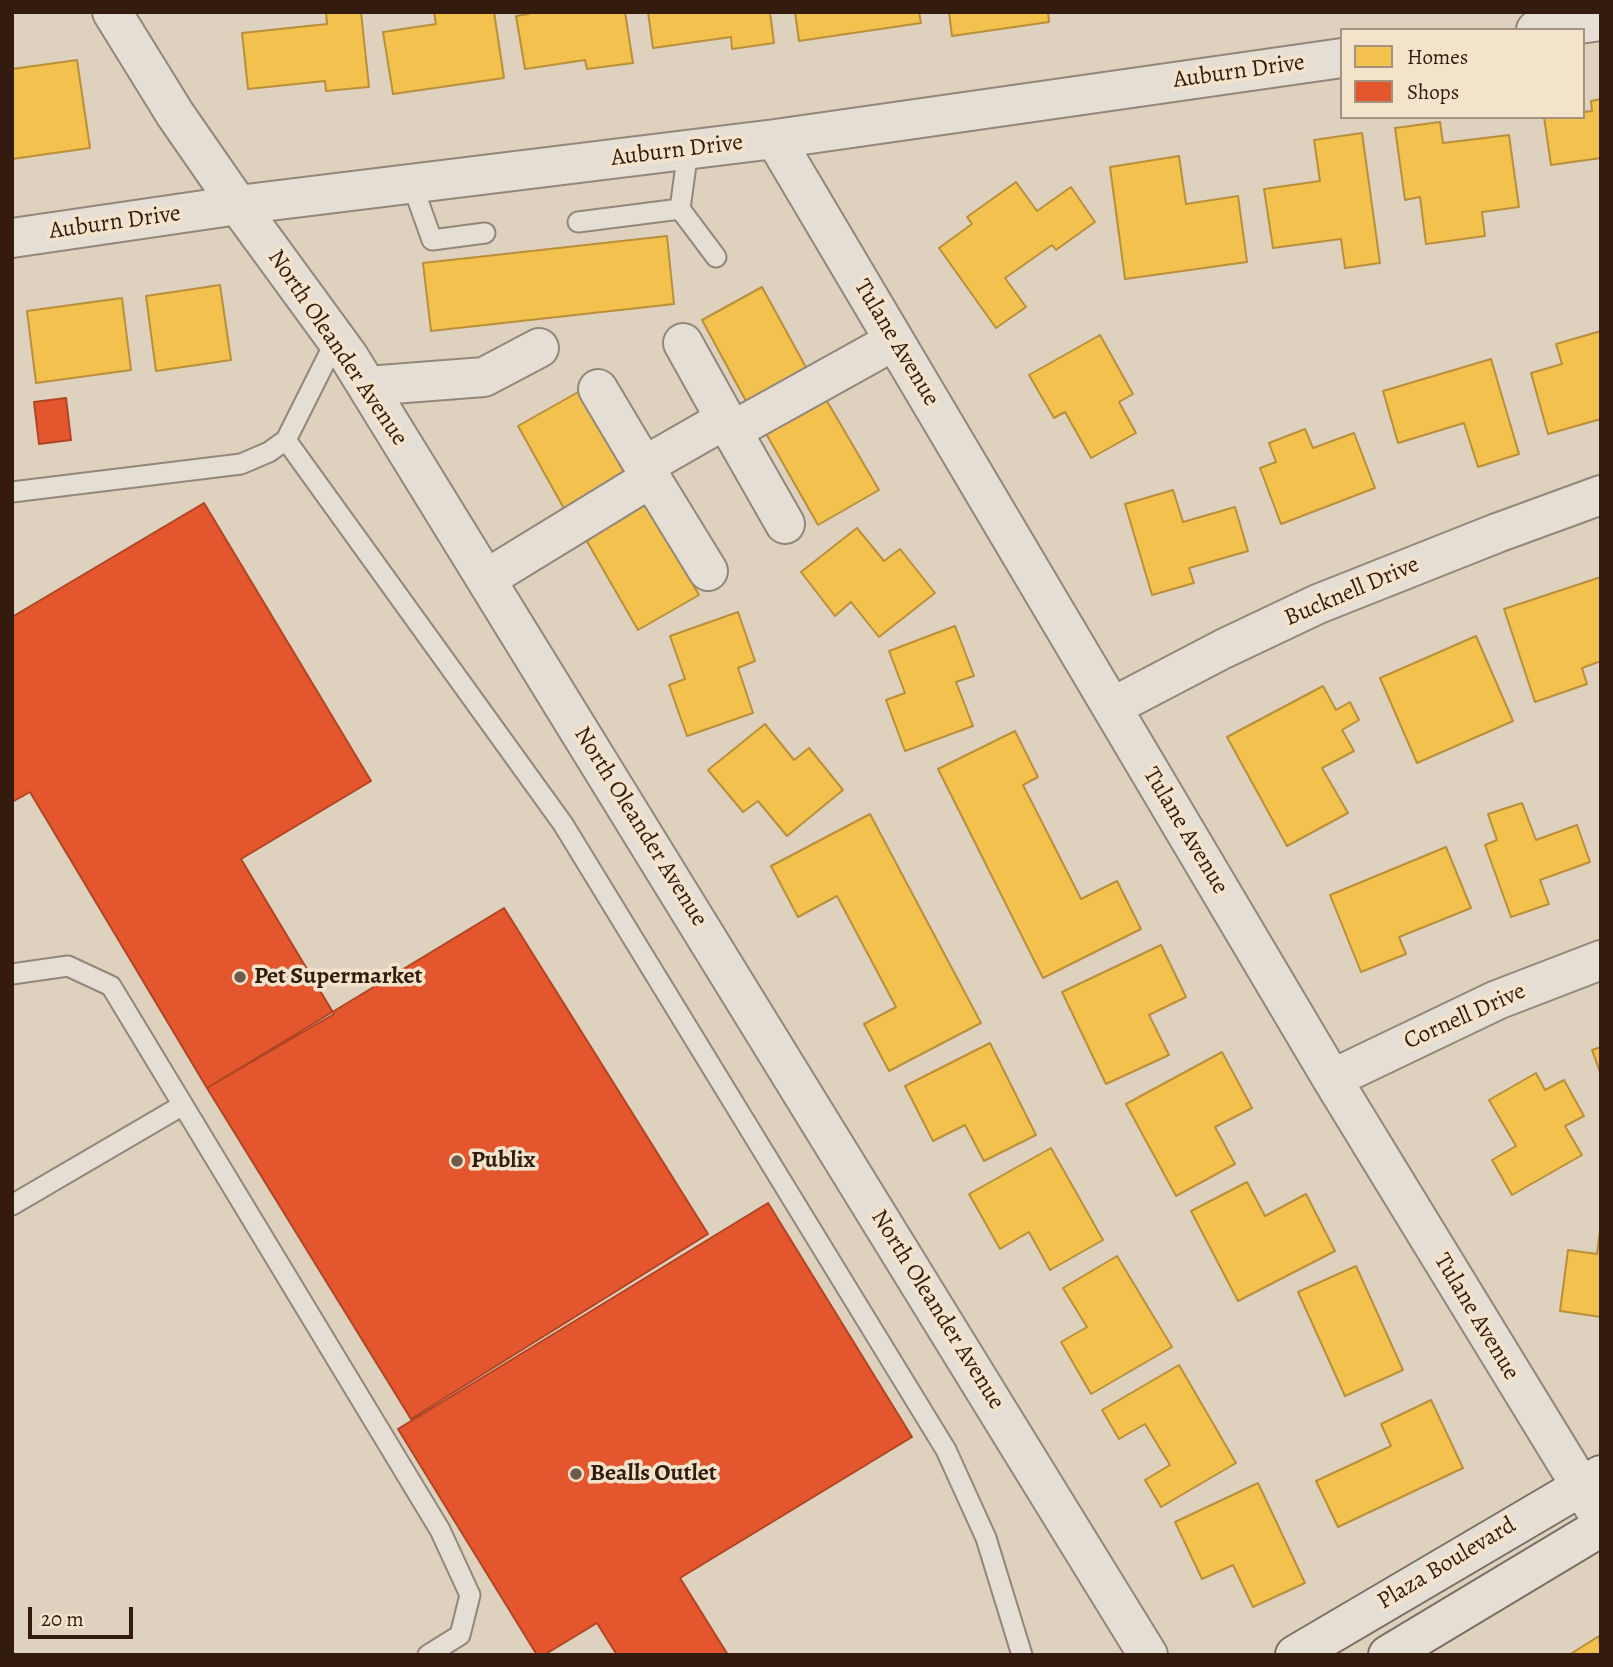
<!DOCTYPE html>
<html>
<head>
<meta charset="utf-8">
<style>
	body { margin:0 }
	#map { position:relative; width:1613px; height:1667px; overflow:hidden; background:#ded1bd; font-family:Alegreya,serif }
	canvas { display:block }
	.frame { position:absolute; inset:0; border:14px solid #331b0e; pointer-events:none }
	.legend { position:absolute; left:1340px; top:28px; width:245px; height:91px; box-sizing:border-box; background:#f3e3cb; border:2px solid #a6937f; margin:0; padding:9px 12px; list-style:none; font-size:21px; color:#331b0e }
	.legend li { display:flex; align-items:center; gap:14px; height:35px }
	.legend b { width:35px; border:2px solid #a6937f }
	.scale { position:absolute; left:28px; top:1607px; width:105px; height:32px; box-sizing:border-box; border:4px solid #331b0e; border-top:0; padding-left:9px; font-size:21px; line-height:24px; white-space:nowrap; color:#331b0e; -webkit-text-stroke:5px #f3e3cb; paint-order:stroke }
</style>
</head>
<body>
<div id="map">
<canvas width="1613" height="1667"></canvas>
<div class="frame"></div>
<ul class="legend">
<li><b style="height:19px;background:#f2c14e"></b>Homes</li>
<li><b style="height:19px;background:#e4572e"></b>Shops</li>
</ul>
<div class="scale">20 m</div>
</div>
<script>
const context = document.querySelector('canvas').getContext('2d');
context.lineJoin = 'round';
function fillPath(path, color) {
  context.fillStyle = color;
  context.fill(path, 'evenodd');
}
function shape(rows) {
  const path = new Path2D();
  for (const r of rows) {
    path.moveTo(r[0], r[1]);
    for (let i = 2; i < r.length; i += 2) path.lineTo(r[i], r[i + 1]);
  }
  return path;
}
function stroke(path, color, width, dash) {
  context.strokeStyle = color;
  context.lineWidth = width;
  context.lineCap = dash ? 'butt' : 'round';
  context.setLineDash(dash || []);
  context.stroke(path);
}
function write(font, color, halo, rows, align = 'center') {
  context.font = font + ' Alegreya,serif';
  context.lineWidth = 7;
  context.setLineDash([]);
  context.textBaseline = 'middle';
  context.strokeStyle = halo;
  context.fillStyle = color;
  for (const [text, x, y, turn = 0] of rows) {
    context.save();
    context.translate(x, y);
    context.rotate((+turn || 0) * Math.PI / 180);
    context.textAlign = isNaN(turn) ? turn : align;
    if (halo) context.strokeText(text, 0, 0);
    context.fillText(text, 0, 0);
    context.restore();
  }
}
const homes = shape([
	[326,12,361,12,369,87,326,91,325,81,248,89,242,33,327,24,326,12],
	[434,12,494,12,504,78,393,94,383,32,436,24,434,12],
	[528,12,625,12,633,63,587,69,585,60,525,69,516,16,529,14,528,12],
	[648,12,770,12,774,43,732,49,731,37,653,48,648,12],
	[795,12,919,12,921,23,799,41,795,12],
	[949,12,1048,12,1049,22,952,36,949,12],
	[77,60,90,148,12,159,12,69,77,60],
	[1601,99,1601,158,1551,165,1544,117,1583,117,1583,112,1592,111,1591,101,1601,99],
	[1440,122,1443,143,1509,135,1519,207,1482,212,1485,236,1426,244,1420,197,1405,200,1395,128,1440,122],
	[1362,133,1380,263,1345,268,1341,239,1273,248,1264,189,1320,181,1314,140,1362,133],
	[1179,156,1186,204,1238,196,1247,262,1125,279,1110,167,1179,156],
	[1016,182,1037,211,1071,187,1095,222,1056,250,1052,245,1005,278,1026,307,996,328,939,248,972,224,967,217,1016,182],
	[667,236,674,304,431,331,423,263,667,236],
	[220,285,231,360,156,371,146,296,220,285],
	[762,287,814,382,753,414,702,320,762,287],
	[122,298,131,370,36,383,27,311,122,298],
	[1601,331,1601,419,1548,434,1531,373,1562,364,1556,344,1601,331],
	[1100,335,1133,394,1119,402,1136,433,1091,458,1065,412,1054,418,1029,375,1100,335],
	[1491,359,1519,454,1478,467,1464,423,1398,443,1383,391,1491,359],
	[580,391,632,487,571,521,518,426,580,391],
	[824,396,879,490,818,525,764,430,824,396],
	[1305,429,1313,448,1354,433,1375,488,1281,524,1260,468,1276,462,1269,443,1305,429],
	[1173,490,1183,522,1235,507,1248,551,1189,568,1194,583,1152,595,1125,504,1173,490],
	[646,503,699,595,638,630,585,538,646,503],
	[857,528,884,561,900,549,935,593,879,637,851,602,835,616,801,572,857,528],
	[1601,577,1601,661,1582,668,1587,684,1535,702,1504,609,1601,577],
	[738,612,755,661,738,668,753,713,687,736,669,685,685,679,670,636,738,612],
	[955,626,974,676,956,682,973,726,905,751,886,700,905,693,889,651,955,626],
	[1476,636,1513,721,1417,763,1380,678,1476,636],
	[1323,686,1336,710,1350,702,1359,720,1342,730,1354,751,1322,768,1348,813,1287,846,1227,737,1323,686],
	[765,724,794,760,809,748,843,790,787,836,758,801,743,812,708,770,765,724],
	[1015,731,1038,777,1023,785,1081,899,1117,881,1141,929,1043,978,938,769,1015,731],
	[1522,803,1536,840,1577,825,1590,862,1540,880,1549,904,1511,917,1485,845,1497,840,1488,814,1522,803],
	[870,814,981,1023,889,1071,864,1024,896,1007,837,896,798,917,771,866,870,814],
	[1446,847,1471,908,1399,937,1406,954,1361,972,1330,895,1446,847],
	[1161,945,1186,997,1149,1015,1169,1055,1106,1084,1062,992,1161,945],
	[990,1043,1036,1135,984,1161,965,1125,933,1141,905,1086,990,1043],
	[1601,1047,1601,1075,1592,1050,1601,1047],
	[1222,1052,1252,1108,1215,1127,1235,1164,1176,1196,1126,1104,1222,1052],
	[1536,1073,1545,1090,1564,1080,1584,1116,1565,1126,1582,1155,1512,1195,1492,1160,1516,1146,1489,1100,1536,1073],
	[1051,1148,1103,1240,1050,1270,1029,1232,1000,1249,969,1194,1051,1148],
	[1247,1182,1265,1216,1306,1194,1335,1251,1238,1301,1191,1211,1247,1182],
	[1600,1230,1601,1317,1560,1311,1568,1250,1597,1254,1600,1230],
	[1117,1256,1172,1347,1091,1394,1061,1342,1087,1327,1063,1288,1117,1256],
	[1356,1266,1403,1370,1345,1396,1298,1292,1356,1266],
	[1179,1365,1236,1463,1161,1507,1145,1480,1170,1465,1145,1424,1119,1439,1102,1410,1179,1365],
	[1431,1400,1463,1468,1338,1527,1316,1481,1391,1446,1381,1424,1431,1400],
	[1258,1483,1305,1583,1253,1607,1233,1565,1202,1579,1175,1522,1258,1483],
	[1599,1636,1601,1655,1569,1655,1599,1636]
]);
fillPath(homes, '#f2c14e');
stroke(homes, '#b98f3b', 2);
const shops = shape([
	[66,398,71,440,39,444,34,402,66,398],
	[204,503,371,781,241,859,334,1014,207,1088,30,792,12,802,12,617,204,503],
	[504,908,708,1234,411,1419,207,1088,504,908],
	[768,1203,912,1437,680,1578,728,1655,617,1655,597,1623,544,1655,537,1655,398,1429,768,1203]
]);
fillPath(shops, '#e4572e');
stroke(shops, '#af4524', 2);
const lane = shape([
	[412,184,432,240,485,233],
	[680,209,716,257],
	[578,222,680,209,688,150],
	[286,440,563,824,946,1450,986,1538,1022,1655],
	[12,492,241,464,269,452,286,440,336,340],
	[12,974,68,966,111,986,440,1530,470,1595,460,1635,428,1655],
	[12,1205,183,1105]
]);
const street = shape([
	[112,12,175,114,238,205,349,357,1148,1655],
	[1536,30,1601,21],
	[775,139,1332,1079,1601,1519],
	[12,238,238,205,775,139,1342,58],
	[683,343,732,431],
	[367,386,484,377,539,348],
	[598,389,651,478],
	[644,466,726,419],
	[785,524,732,431,894,341],
	[486,579,651,478,708,571],
	[1112,707,1223,649,1318,604,1497,533,1601,495],
	[1332,1079,1497,1000,1601,960]
]);
const secondary = shape([
	[1295,1655,1601,1475],
	[1388,1655,1601,1527]
]);
stroke(lane, '#92877a', 23);
stroke(street, '#92877a', 42);
stroke(secondary, '#796f63', 42);
stroke(lane, '#e5ded4', 19);
stroke(street, '#e5ded4', 38);
stroke(secondary, '#e5ded4', 38);
for (const [x, y, r, color] of [
	[240,977,7,"#6f5b4b"],
	[457,1161,7,"#6f5b4b"],
	[576,1474,7,"#6f5b4b"]
]) {
  const dot = new Path2D();
  dot.arc(x, y, r, 0, 2 * Math.PI);
  context.fillStyle = color;
  context.fill(dot);
  stroke(dot, '#f3e3cb', 2.5);
}
write('24px', '#331b0e', '#f3e3cb', [
	["Auburn Drive",1239,72,-8],
	["Auburn Drive",677,151,-7],
	["Auburn Drive",115,223,-8],
	["Tulane Avenue",896,343,59],
	["North Oleander Avenue",337,348,56],
	["Bucknell Drive",1352,592,-23],
	["North Oleander Avenue",640,827,58],
	["Tulane Avenue",1185,831,59],
	["Cornell Drive",1465,1017,-24],
	["North Oleander Avenue",937,1310,58],
	["Tulane Avenue",1476,1317,59],
	["Plaza Boulevard",1447,1564,-31]
]);
write('bold 24px', '#331b0e', '#f3e3cb', [
	["Pet Supermarket",254,977],
	["Publix",471,1161],
	["Bealls Outlet",590,1474]
], 'left');
</script>
</body>
</html>
